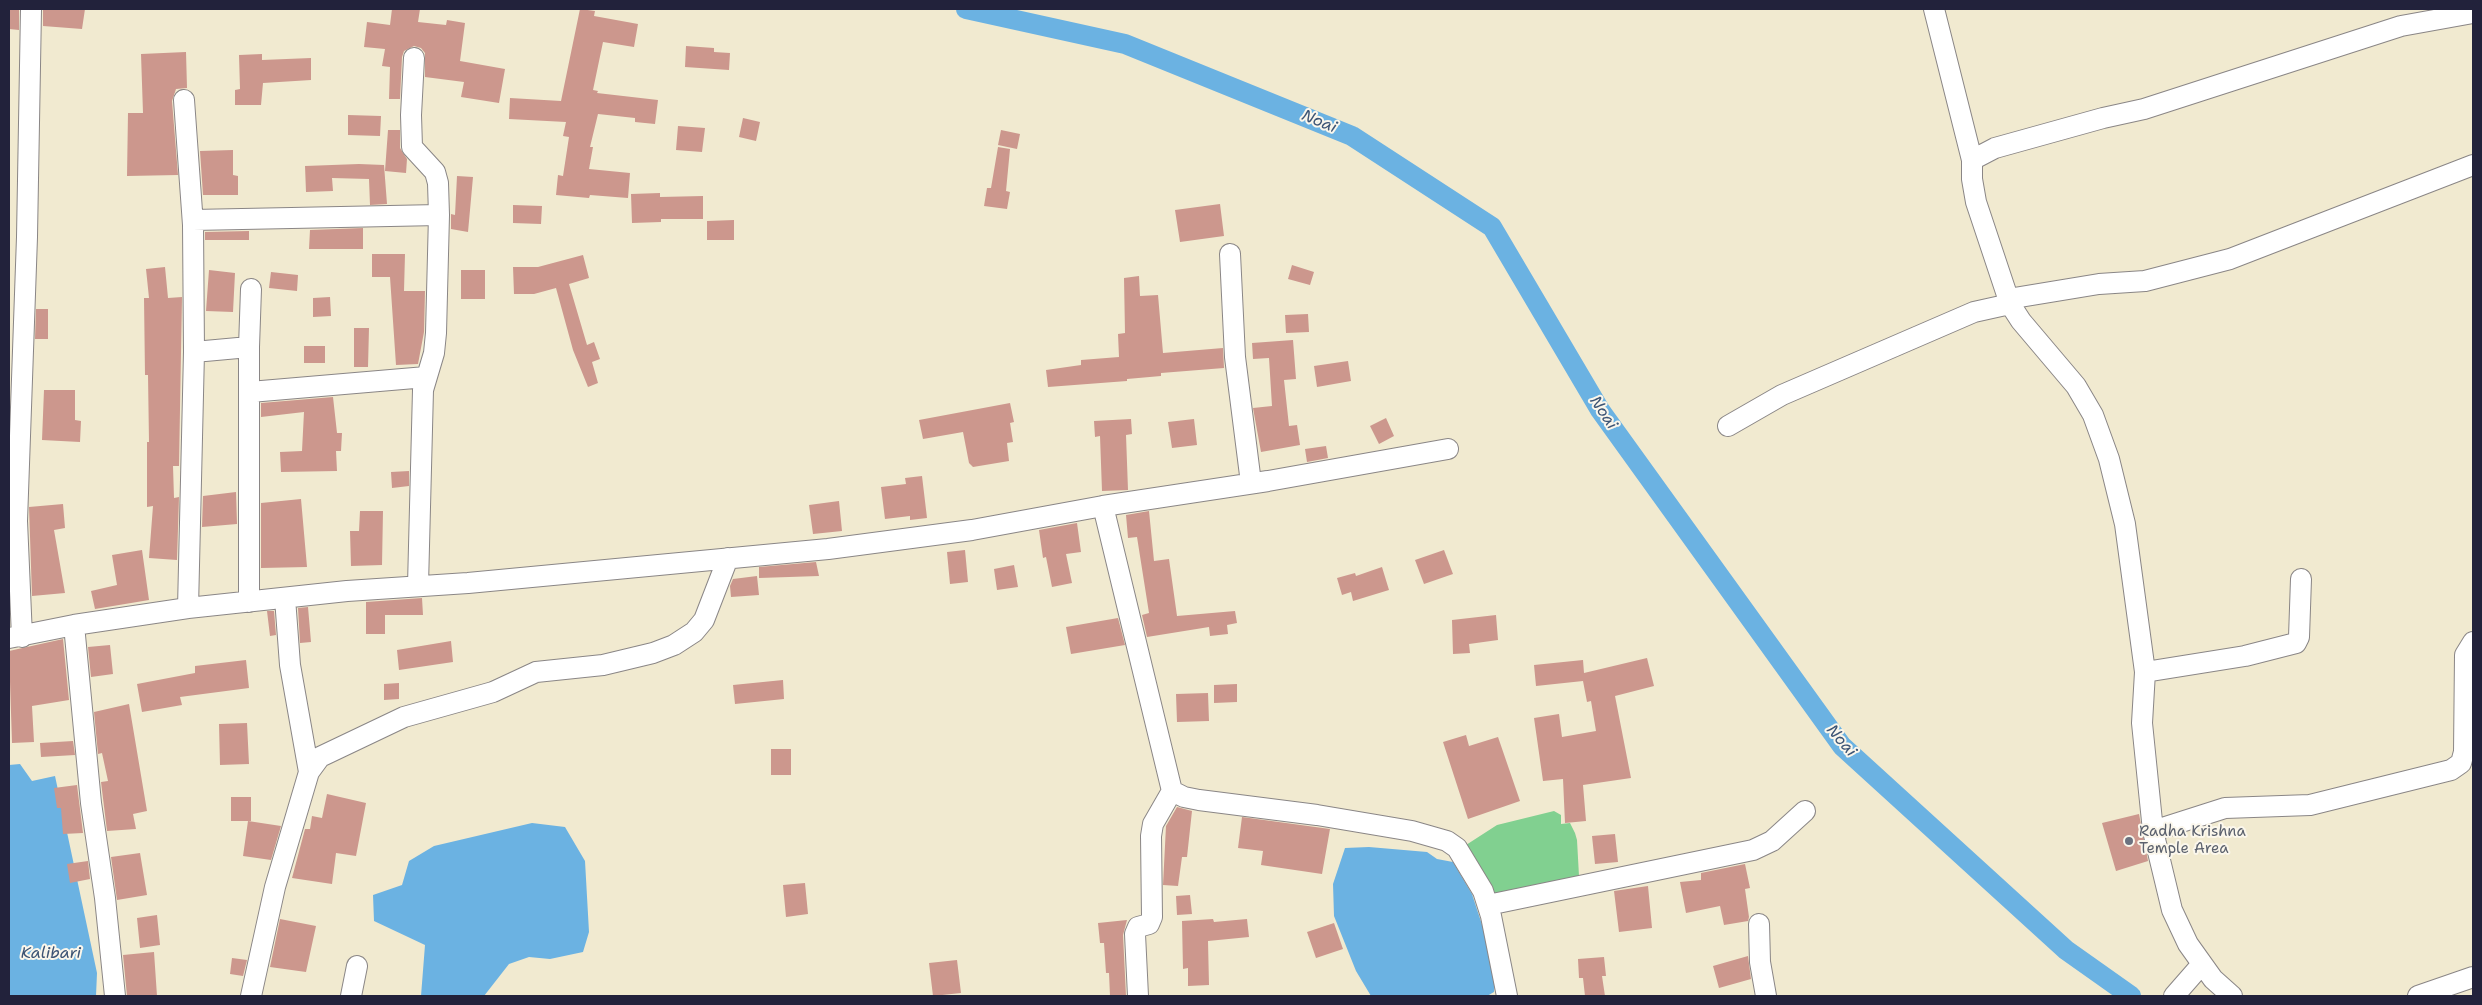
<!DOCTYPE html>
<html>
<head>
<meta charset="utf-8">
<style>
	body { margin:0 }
	#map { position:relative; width:2482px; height:1005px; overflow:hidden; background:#f1ead0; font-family:"Shantell Sans",sans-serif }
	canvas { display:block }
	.frame { position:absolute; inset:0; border:10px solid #22223b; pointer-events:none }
</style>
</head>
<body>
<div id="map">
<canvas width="2482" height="1005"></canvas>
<div class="frame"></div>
</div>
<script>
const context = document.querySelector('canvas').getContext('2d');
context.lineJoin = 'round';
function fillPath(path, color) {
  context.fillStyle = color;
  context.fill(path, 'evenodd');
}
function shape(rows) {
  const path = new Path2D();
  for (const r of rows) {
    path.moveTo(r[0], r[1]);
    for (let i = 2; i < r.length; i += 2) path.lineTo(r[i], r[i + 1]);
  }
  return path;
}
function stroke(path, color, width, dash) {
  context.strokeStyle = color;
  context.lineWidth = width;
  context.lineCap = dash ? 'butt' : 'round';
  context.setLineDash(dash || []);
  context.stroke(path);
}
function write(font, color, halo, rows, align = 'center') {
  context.font = font + ' "Shantell Sans",sans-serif';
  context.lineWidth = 4;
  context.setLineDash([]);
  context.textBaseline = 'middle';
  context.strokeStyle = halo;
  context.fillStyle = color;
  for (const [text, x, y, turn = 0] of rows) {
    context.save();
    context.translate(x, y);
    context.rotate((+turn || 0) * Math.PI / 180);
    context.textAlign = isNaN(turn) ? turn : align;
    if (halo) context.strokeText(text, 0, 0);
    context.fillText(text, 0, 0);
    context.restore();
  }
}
fillPath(shape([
	[1554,811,1561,815,1561,824,1570,823,1575,833,1577,840,1579,876,1491,896,1466,845,1497,825]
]), '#81d090');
fillPath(shape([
	[20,764,32,781,55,776,97,973,96,996,9,996,9,765],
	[532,823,565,827,585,861,589,932,583,952,550,959,529,957,509,964,484,996,421,996,425,945,374,921,373,895,402,885,409,861,434,846],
	[1369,847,1427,852,1437,859,1453,862,1472,894,1486,937,1495,984,1494,992,1487,996,1371,996,1356,971,1334,916,1333,884,1345,848]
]), '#6bb2e2');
stroke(shape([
	[966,9,1125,44,1352,136,1492,227,1600,410,1842,746,2066,950,2131,996]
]), '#6bb2e2', 20);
fillPath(shape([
	[9,9,19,9,19,30,9,29],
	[43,9,85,9,82,29,43,26],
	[392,9,420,9,418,22,446,25,447,20,465,23,460,61,505,69,499,103,461,97,464,82,425,77,425,53,421,48,414,46,404,51,402,57,400,99,389,99,390,67,382,66,385,49,364,47,367,22,390,25],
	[580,9,595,11,594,16,638,24,634,47,603,42,593,90,598,91,597,93,658,100,655,124,635,122,635,118,598,114,590,147,593,147,589,169,630,173,628,198,590,195,589,198,556,195,558,175,563,176,569,137,563,136,566,122,509,119,510,98,561,101],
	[686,46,714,48,714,52,730,53,729,70,685,67],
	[186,52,187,88,176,89,172,101,178,175,127,176,128,113,143,113,141,54],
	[262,54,262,60,311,58,311,80,263,83,261,105,235,105,235,90,240,89,239,55],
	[348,115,381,116,380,136,348,135],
	[743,118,760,122,756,141,739,137],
	[678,126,705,128,702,152,676,150],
	[388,130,400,130,400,148,407,159,406,173,385,171],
	[1001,130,1020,134,1017,149,998,145],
	[998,147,1010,149,1006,191,1010,192,1007,209,984,206,987,188,991,188],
	[233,150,233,175,238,176,238,195,203,195,200,151],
	[359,164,384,165,387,204,370,205,369,179,332,178,333,191,306,192,305,166],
	[457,176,473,177,468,232,451,229,451,214,455,215],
	[660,193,660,197,703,196,703,219,661,219,661,222,632,223,631,194],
	[1220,204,1224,236,1180,242,1175,210],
	[513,205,542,206,541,224,513,223],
	[734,220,734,240,707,240,707,221],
	[363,228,363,249,309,249,310,230],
	[249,231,249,240,205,240,205,232],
	[372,254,405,254,404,291,425,291,424,332,418,364,396,365,390,277,372,277],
	[583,255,589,278,569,284,587,345,594,342,600,359,592,362,598,383,588,387,573,350,556,288,534,294,514,294,513,267,538,267],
	[1292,265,1314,272,1310,285,1288,279],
	[165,267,168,298,182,297,179,466,173,466,174,498,179,497,177,560,149,558,153,506,147,507,147,442,149,442,148,375,145,375,144,298,149,298,146,269],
	[209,270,235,273,233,312,206,311],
	[461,270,485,270,485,299,461,299],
	[271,272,298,275,297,291,269,288],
	[1139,276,1140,296,1158,295,1163,353,1223,348,1224,368,1161,373,1161,376,1127,379,1127,381,1048,387,1046,370,1081,365,1081,360,1119,357,1118,334,1125,333,1124,278],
	[330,297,331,316,313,317,313,298],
	[36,309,48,309,48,339,35,339],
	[1308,314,1309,332,1286,333,1285,315],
	[354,328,369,328,368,367,354,367],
	[1293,340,1296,379,1284,380,1289,426,1297,425,1300,445,1261,452,1253,408,1272,406,1269,358,1253,359,1252,343],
	[304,346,325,346,325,363,304,363],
	[1348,361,1351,381,1317,387,1314,366],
	[44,390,75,390,75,420,81,421,80,442,42,440],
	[333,397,337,433,342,433,341,451,336,451,337,471,281,472,280,452,302,451,304,412,261,417,261,403],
	[1010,403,1014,422,1010,423,1013,442,1007,443,1009,461,973,467,969,463,963,432,923,439,919,420],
	[1386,418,1394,436,1379,444,1370,426],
	[1131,419,1132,434,1126,435,1128,490,1102,491,1100,436,1095,437,1094,421],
	[1194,419,1197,445,1172,448,1168,422],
	[1326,446,1328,458,1307,462,1305,449],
	[409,471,409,486,392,488,391,472],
	[922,476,927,518,910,520,910,516,885,519,881,487,906,484,905,478],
	[236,492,237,524,202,527,203,496],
	[301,499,307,567,261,568,261,503],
	[839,501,842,531,813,534,809,505],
	[63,504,65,528,54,530,65,593,32,596,29,507],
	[360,511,383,511,382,565,351,566,350,531,359,531],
	[1149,511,1154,561,1169,559,1177,616,1235,611,1237,623,1227,625,1228,634,1210,636,1209,627,1147,637,1142,615,1149,613,1137,537,1128,538,1126,515],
	[1077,523,1081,552,1066,554,1072,583,1052,587,1046,557,1043,558,1039,530],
	[142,550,149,600,95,609,91,591,117,585,112,555],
	[965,550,968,582,950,584,947,552],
	[1444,550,1453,574,1424,584,1415,560],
	[816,562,819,576,759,578,759,567],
	[1014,565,1018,587,997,590,994,569],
	[1382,567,1389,590,1353,601,1351,592,1342,595,1337,578,1355,573,1356,576],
	[757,576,759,595,731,597,730,586,733,579],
	[422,598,423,615,385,615,385,634,366,634,366,602],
	[308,607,311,642,300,643,298,608],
	[267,611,274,611,276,635,270,636],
	[1496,615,1498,640,1469,644,1470,653,1453,654,1452,620],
	[1118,618,1125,645,1071,654,1066,627],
	[63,639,69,700,32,706,34,742,12,743,9,651],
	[451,641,453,662,399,670,397,650],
	[110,645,113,674,91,677,88,647],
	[1647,658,1654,686,1615,696,1631,778,1583,785,1586,821,1565,823,1563,779,1543,781,1534,718,1559,714,1562,737,1596,731,1591,701,1587,702,1583,681,1536,686,1534,665,1583,660,1584,673],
	[246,660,249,688,180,697,182,705,142,712,137,684,195,673,195,666],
	[783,680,784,699,735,704,733,685],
	[399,683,399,699,384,700,384,684],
	[1237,684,1237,702,1214,703,1214,685],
	[1208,693,1209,721,1177,722,1176,694],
	[129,704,147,811,133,814,136,829,107,831,101,782,108,781,102,753,98,754,94,712],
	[247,723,249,764,220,765,219,724],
	[1466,735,1469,746,1498,737,1520,801,1468,819,1443,742],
	[73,741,75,755,41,757,40,743],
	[771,749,791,749,791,775,771,775],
	[77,785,83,833,63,834,61,808,57,808,54,788],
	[327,794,366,803,356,856,336,853,332,884,292,878,305,829,310,829,312,816,322,818],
	[231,797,251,797,251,821,231,821],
	[1177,807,1192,811,1187,857,1182,857,1178,886,1163,885,1166,826],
	[2139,814,2148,861,2116,871,2102,823],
	[1242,817,1330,829,1322,874,1261,865,1263,851,1238,848],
	[248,821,281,826,271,860,243,856],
	[1615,834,1618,862,1595,864,1592,836],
	[140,853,147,895,117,900,111,857],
	[88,861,90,879,70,883,67,864],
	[1745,864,1750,888,1745,889,1749,917,1748,921,1724,925,1720,906,1686,913,1680,882,1701,880,1701,873],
	[805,883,808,914,786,917,783,885],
	[1648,886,1652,928,1619,932,1614,891],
	[1190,895,1192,914,1177,915,1176,896],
	[157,915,160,945,140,948,137,918],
	[280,919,316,926,306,972,270,967],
	[1213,919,1214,922,1247,919,1249,937,1208,941,1209,985,1188,986,1188,968,1183,969,1182,921],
	[1127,920,1123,935,1126,996,1110,996,1109,973,1106,973,1104,943,1100,943,1098,923],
	[1334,923,1343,949,1316,958,1307,932],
	[154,952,157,996,127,996,123,955],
	[1748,956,1751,979,1719,988,1713,966],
	[1604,957,1606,976,1602,976,1605,996,1585,996,1583,978,1579,978,1578,959],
	[232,958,247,960,243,976,230,974],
	[957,960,961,993,933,996,929,963]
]), '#cc978d');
const minor = shape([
	[1934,9,1972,160],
	[414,58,411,115,412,147,435,172,438,183,439,215,436,333,434,353,423,390,418,585],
	[184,100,193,225,194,352,188,608],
	[193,220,439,215],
	[1230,254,1235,357,1251,483],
	[2008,299,2099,284,2145,281,2230,259,2473,165],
	[249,347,251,289],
	[194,352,249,347,249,602],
	[250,392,426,377],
	[1728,426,1782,395,1974,312,2010,304],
	[1103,506,1268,481,1448,449],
	[285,598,290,665,309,772],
	[74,625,91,803,105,898,115,996],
	[22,637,17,521,27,237,31,9],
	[9,638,74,625,188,608,347,591,468,583,828,549,972,530,1103,506,1172,791,1184,797,1199,800,1317,815,1412,831,1447,841,1457,848,1483,891,1491,916,1507,996],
	[2145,672,2245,656,2296,643,2299,637,2301,579],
	[2153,831,2225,808,2310,805,2451,770,2461,763,2464,752,2465,655,2473,642],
	[1488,905,1753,850,1772,841,1805,811],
	[1759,924,1760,962,1766,996],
	[251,996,275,887,309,772,320,757,404,717,493,692,536,672,603,665,653,653,674,645,694,632,704,620,728,558],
	[351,996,357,966],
	[1138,996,1135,934,1138,927,1149,924,1152,917,1151,836,1153,824,1172,791],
	[2174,996,2202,964],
	[2232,996,2213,979,2188,944,2172,910,2153,831,2142,723,2145,672,2125,524,2109,459,2093,415,2076,386,2021,321,2010,304,1976,202,1972,179,1972,160,1995,148,2103,118,2144,109,2401,26,2473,13],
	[2418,996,2473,977]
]);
stroke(minor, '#8a8686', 22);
stroke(minor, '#fff', 20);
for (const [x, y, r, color] of [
	[2129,841,5,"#6b7280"]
]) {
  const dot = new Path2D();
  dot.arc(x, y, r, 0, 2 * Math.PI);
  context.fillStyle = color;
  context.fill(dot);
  stroke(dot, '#fbf7ec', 2);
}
write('15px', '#5b616d', '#fbf7ec', [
	["Radha Krishna",2139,832],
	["Temple Area",2139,849]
], 'left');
write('italic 16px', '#3c5475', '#fbf7ec', [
	["Noai",1319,122,22],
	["Noai",1603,413,56],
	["Noai",1841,741,49],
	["Kalibari",51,954]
]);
</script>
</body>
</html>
